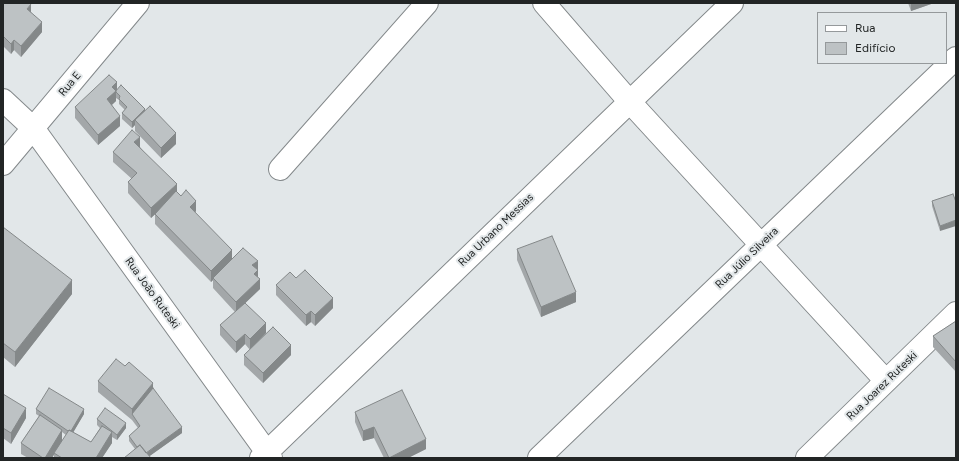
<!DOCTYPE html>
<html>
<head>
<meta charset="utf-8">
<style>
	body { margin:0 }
	#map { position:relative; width:959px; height:461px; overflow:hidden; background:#e2e7e9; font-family:Figtree,sans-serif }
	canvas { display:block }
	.frame { position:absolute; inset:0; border:4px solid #222525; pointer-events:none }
	.legend { position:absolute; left:817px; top:12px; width:130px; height:52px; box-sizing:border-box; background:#e2e7e9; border:1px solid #95999b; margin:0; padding:5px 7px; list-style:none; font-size:12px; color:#222525 }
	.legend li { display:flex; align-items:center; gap:8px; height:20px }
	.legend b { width:20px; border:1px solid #95999b }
</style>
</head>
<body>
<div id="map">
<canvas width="959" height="461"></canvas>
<div class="frame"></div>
<ul class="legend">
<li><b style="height:5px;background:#fff"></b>Rua</li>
<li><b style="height:11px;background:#bdc2c4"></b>Edifício</li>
</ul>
</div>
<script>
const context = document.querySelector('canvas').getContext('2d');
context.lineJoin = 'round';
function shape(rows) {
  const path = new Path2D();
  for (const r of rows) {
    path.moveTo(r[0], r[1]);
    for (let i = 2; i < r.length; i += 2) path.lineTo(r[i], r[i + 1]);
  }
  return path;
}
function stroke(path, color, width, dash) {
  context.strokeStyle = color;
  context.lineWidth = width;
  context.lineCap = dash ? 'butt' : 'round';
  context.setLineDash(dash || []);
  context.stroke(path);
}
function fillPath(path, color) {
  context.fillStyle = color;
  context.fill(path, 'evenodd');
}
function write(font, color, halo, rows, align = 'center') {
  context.font = font + ' Figtree,sans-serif';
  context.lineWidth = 4;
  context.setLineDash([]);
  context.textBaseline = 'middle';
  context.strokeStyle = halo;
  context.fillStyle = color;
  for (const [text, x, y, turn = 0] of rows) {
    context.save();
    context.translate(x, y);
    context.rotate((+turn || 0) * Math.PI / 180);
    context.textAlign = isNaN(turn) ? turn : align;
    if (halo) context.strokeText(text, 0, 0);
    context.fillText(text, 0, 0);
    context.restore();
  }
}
const minor = shape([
	[544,3,629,101,886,381],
	[3,100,33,128,271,458],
	[3,164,138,3],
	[280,169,427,3],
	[261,458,732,3],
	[539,458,956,58],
	[807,458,956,313]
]);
stroke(minor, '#83888a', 24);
stroke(minor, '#fff', 22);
fillPath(shape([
	[3,3,31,12,42,32,21,57,14,50,11,54,3,46],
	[908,3,934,3,911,11],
	[117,90,145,110,176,144,161,158,135,131,135,125,132,128,122,119,122,113,125,110,119,104,119,100,116,98,116,101,112,105,120,126,98,145,75,118,75,107],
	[140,147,177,192,196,211,195,213,232,259,258,261,258,277,260,289,245,303,266,333,250,350,245,344,236,353,220,335,220,325,235,312,213,288,213,280,211,282,155,224,155,214,151,218,128,193,128,182,132,179,113,162,113,152],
	[953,194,940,231,932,206,932,201],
	[3,227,72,294,15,367,3,357],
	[517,249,576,302,541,317,517,260],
	[296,278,333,308,315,326,311,322,306,326,276,295,276,285],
	[956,321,956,372,933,347,933,336],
	[244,355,291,355,263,383,244,365],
	[125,366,153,388,182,433,149,456,135,449,129,441,129,436,138,428,132,420,98,392,98,381],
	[3,394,26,418,11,444,3,438],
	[36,409,84,414,73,432,91,442,100,428,97,425,97,419,126,428,117,440,112,437,112,443,102,458,54,458,54,454,52,458,28,458,21,454,21,443,39,416,36,414],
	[62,432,66,435,62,441],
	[355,412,426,449,408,458,384,458,374,438,363,441,355,422]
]), '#a3a7a9');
fillPath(shape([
	[911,3,934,3,911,11],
	[31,4,31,14,27,9],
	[42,22,42,32,21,57,21,46],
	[14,40,14,50,11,54,11,44],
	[117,82,117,92,116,92,116,101,107,109,107,99,112,87],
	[145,109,145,115,135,120,135,125,132,128,132,122],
	[120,116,120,126,98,145,98,135],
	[176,133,176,144,161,158,161,148],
	[140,137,140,147,134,152,134,142],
	[177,184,177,194,151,218,151,208],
	[196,201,196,211,190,218,190,207],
	[956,220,956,226,940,231,940,226],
	[232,250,232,261,213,278,213,280,211,282,211,271],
	[258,261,258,280,252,276,252,265],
	[260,279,260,289,236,312,236,302],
	[72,280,72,294,15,367,15,352],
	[576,292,576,302,541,317,541,307],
	[333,298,333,308,315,326,315,315],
	[311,311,311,322,306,326,306,315],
	[266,323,266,333,250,350,250,339],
	[245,334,245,344,236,353,236,342],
	[291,345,291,355,263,383,263,373],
	[153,383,153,393,132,414,132,409],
	[26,408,26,418,11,444,11,433],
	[84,409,84,414,70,438,70,432],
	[126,423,126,428,117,440,117,435],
	[182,427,182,433,147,458,144,455],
	[374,427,374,438,363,441,363,431],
	[62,430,62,441,52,458,45,458],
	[112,432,112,443,102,458,96,458],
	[426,439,426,449,408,458,389,458]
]), '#848889');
const building = shape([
	[3,3,30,3,31,4,27,9,42,22,21,46,14,40,11,44,3,36,3,3],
	[109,75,117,82,112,87,116,91,107,99,120,116,98,135,75,107,109,75],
	[121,85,145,109,132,122,122,113,127,107,119,99,120,96,116,92,116,91,115,92,121,85],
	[150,106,176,133,161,148,135,120,150,106],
	[132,130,140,137,134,142,177,184,151,208,128,182,137,173,113,152,132,130],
	[186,190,196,201,190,207,232,250,211,271,155,214,176,191,181,196,186,190],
	[953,194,956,202,956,220,940,226,932,201,953,194],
	[3,227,72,280,15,352,3,343,3,227],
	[552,236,576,292,541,307,517,249,552,236],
	[243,248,258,261,252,265,258,270,254,274,260,279,236,302,213,278,243,248],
	[305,270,333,298,315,315,311,311,306,315,276,285,290,272,296,278,305,270],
	[245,303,266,323,250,339,245,334,236,342,220,325,245,303],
	[956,321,956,362,933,336,956,321],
	[273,327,291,345,263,373,244,355,273,327],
	[116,359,125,366,129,362,153,383,132,409,98,381,116,359],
	[49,388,84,409,71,431,69,430,68,431,36,409,49,388],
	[153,388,182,427,146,453,140,445,137,447,129,436,140,426,132,414,153,388],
	[402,390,426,439,389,458,374,427,363,431,355,412,402,390],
	[3,394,26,408,11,433,3,428,3,394],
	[105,408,126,423,117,435,97,419,105,408],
	[40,415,62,430,45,458,43,458,21,443,40,415],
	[102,426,112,432,96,458,62,458,54,453,69,430,91,442,102,426],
	[140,445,151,458,124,458,140,445]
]);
fillPath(building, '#bdc2c4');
stroke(building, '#848889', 1);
write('11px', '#222525', '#e2e7e9', [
	["Rua E",70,84,-50],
	["Rua Urbano Messias",496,230,-44],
	["Rua Júlio Silveira",747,258,-44],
	["Rua João Ruteski",152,293,54],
	["Rua Joarez Ruteski",882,386,-44]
]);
</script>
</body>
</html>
